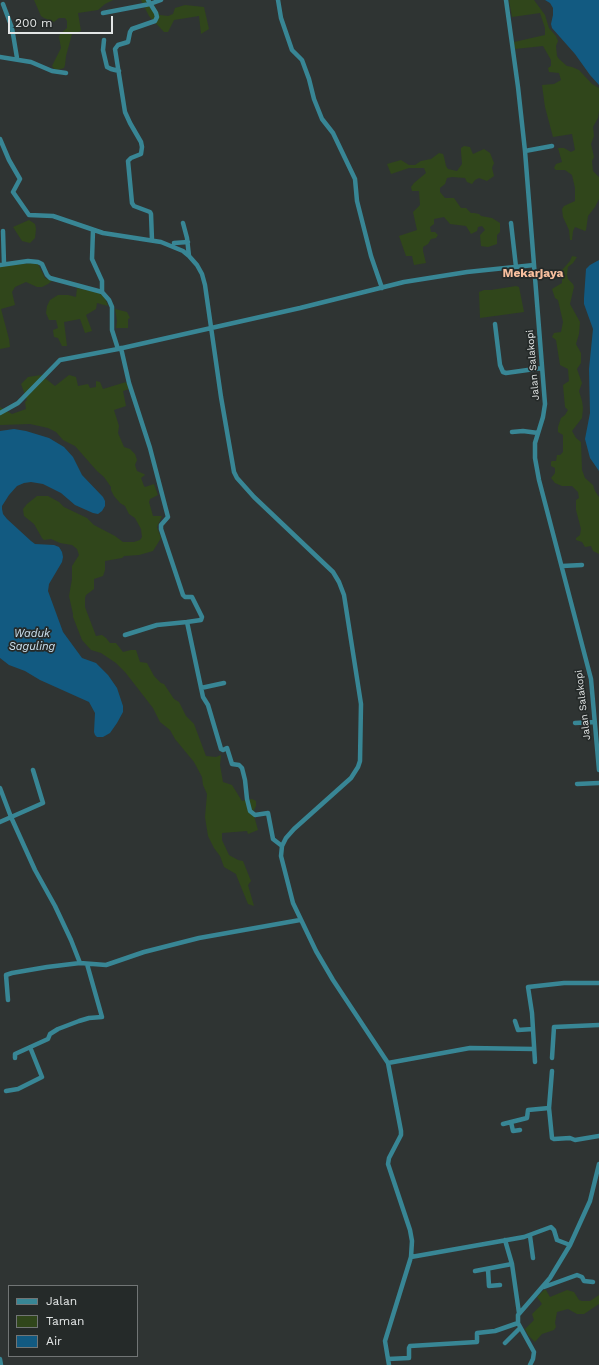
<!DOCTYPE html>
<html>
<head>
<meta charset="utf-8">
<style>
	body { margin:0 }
	#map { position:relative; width:599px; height:1365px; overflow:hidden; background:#2f3433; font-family:"Work Sans",sans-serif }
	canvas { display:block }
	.legend { position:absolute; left:8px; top:1285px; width:130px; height:72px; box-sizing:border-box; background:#252a29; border:1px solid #717575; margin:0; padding:5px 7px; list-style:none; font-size:12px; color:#e3e6e6 }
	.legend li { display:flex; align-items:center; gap:8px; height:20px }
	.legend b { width:20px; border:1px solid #717575 }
	.scale { position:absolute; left:8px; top:16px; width:105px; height:18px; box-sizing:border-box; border:2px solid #e3e6e6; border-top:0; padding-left:5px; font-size:12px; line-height:14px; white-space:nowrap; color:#e3e6e6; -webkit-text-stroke:3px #252a29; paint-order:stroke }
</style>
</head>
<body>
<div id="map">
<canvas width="599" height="1365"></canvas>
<ul class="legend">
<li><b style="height:5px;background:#388695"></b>Jalan</li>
<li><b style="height:11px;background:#30461b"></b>Taman</li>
<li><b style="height:11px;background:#125a81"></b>Air</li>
</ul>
<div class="scale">200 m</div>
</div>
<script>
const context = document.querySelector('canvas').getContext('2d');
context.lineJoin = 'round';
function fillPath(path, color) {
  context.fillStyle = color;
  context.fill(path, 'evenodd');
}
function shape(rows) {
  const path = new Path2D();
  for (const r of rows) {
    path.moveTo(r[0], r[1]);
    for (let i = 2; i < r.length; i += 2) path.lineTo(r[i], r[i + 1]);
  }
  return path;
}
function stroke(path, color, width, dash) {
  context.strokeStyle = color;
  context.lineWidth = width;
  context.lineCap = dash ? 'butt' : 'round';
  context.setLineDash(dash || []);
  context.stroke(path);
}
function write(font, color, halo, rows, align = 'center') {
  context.font = font + ' "Work Sans",sans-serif';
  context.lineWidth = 3.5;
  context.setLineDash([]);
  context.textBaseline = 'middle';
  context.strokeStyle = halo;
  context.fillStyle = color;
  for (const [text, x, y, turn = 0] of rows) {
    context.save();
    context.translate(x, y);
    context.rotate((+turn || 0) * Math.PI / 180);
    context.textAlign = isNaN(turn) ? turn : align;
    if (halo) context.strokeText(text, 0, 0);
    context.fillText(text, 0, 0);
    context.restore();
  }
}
fillPath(shape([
	[34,0,113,0,105,4,98,10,78,13,81,31,72,34,66,56,65,65,64,68,57,70,54,69,52,66,61,48,59,37,60,34,67,28,67,21,65,18,59,18,54,22,44,18,41,16],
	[141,0,151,0,160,15,168,16,173,14,175,8,185,5,204,7,209,29,201,34,199,16,174,20,168,32,164,32,149,16],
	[509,0,534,0,545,15,549,28,556,36,558,41,556,46,557,56,559,59,567,66,572,67,579,70,592,84,599,88,599,111,598,118,593,127,594,136,591,144,594,157,592,161,593,171,599,177,599,199,595,207,588,216,586,230,585,231,575,227,573,231,572,240,570,240,569,230,563,217,562,209,564,206,575,201,575,188,572,175,565,170,556,170,554,168,556,164,562,162,558,148,564,148,571,152,575,150,572,134,553,137,545,107,542,85,554,84,561,80,559,73,549,72,548,68,551,66,551,60,543,46,515,49,514,42,545,35,545,28,540,13,512,17],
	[464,146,470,147,472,152,473,154,484,149,490,153,494,163,492,168,494,176,487,181,479,178,475,180,472,184,467,182,465,178,452,177,447,178,445,184,440,188,440,192,445,198,454,198,461,208,466,208,471,213,474,213,479,214,481,216,492,218,500,223,500,232,497,235,497,244,488,247,481,246,480,235,485,230,482,226,478,227,477,231,471,234,466,226,450,224,444,217,434,219,434,224,430,227,431,232,435,232,438,235,436,238,431,239,428,244,423,247,423,251,426,263,414,265,412,256,406,256,399,236,417,230,413,212,420,205,419,191,412,191,411,187,414,183,426,173,424,168,409,168,391,174,387,164,401,160,409,165,415,165,421,161,431,159,439,153,443,154,444,157,446,166,448,169,457,171,462,164,461,151,461,148],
	[29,220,35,224,36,229,35,238,30,243,22,241,13,227],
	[572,256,577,257,573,263,568,267,567,275,568,279,573,284,574,287,570,304,580,322,579,334,576,344,581,353,581,363,577,369,582,383,579,391,582,401,583,408,582,418,572,431,576,438,581,442,582,470,585,478,593,485,595,491,599,497,599,554,593,551,591,546,585,547,582,542,576,540,576,538,580,535,581,529,576,510,576,500,579,498,578,492,572,486,562,486,555,483,551,478,555,473,555,468,551,466,551,462,552,461,556,461,557,455,560,455,563,452,563,435,558,432,558,427,561,418,565,415,568,410,565,407,563,385,569,381,568,369,560,365,556,340,552,337,554,333,561,332,563,322,558,300,555,298,552,289,562,283,562,270,570,261],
	[33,263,38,264,45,278,52,281,48,284,42,287,37,287,26,282,15,287,12,292,15,305,1,309,9,339,10,347,0,349,0,266],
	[516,286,519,287,524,312,480,318,479,292,484,290,491,290],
	[77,288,101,293,105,298,108,306,97,303,96,309,86,315,92,331,85,333,80,319,64,322,67,346,62,346,58,338,54,337,53,330,58,328,56,320,49,320,46,313,47,306,50,300,58,295,68,295,76,297],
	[115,309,127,312,130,318,128,319,128,328,116,328,117,321],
	[41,375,55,386,69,375,76,377,78,386,88,384,90,388,96,387,96,381,100,382,103,389,126,382,129,389,123,391,126,406,114,410,119,426,118,433,124,447,130,449,135,454,137,460,135,465,137,471,144,474,145,475,141,478,144,486,145,487,154,484,158,495,150,499,149,502,153,516,162,516,157,527,161,538,153,551,139,555,124,556,122,558,105,561,105,570,103,576,94,579,94,589,86,595,85,598,85,607,96,636,102,635,106,638,110,643,116,643,123,652,131,650,136,650,140,662,147,663,154,676,161,683,164,684,174,699,179,702,186,716,194,724,206,756,216,757,221,755,220,765,223,782,232,785,242,801,252,799,256,801,256,806,253,812,258,830,248,834,247,831,222,833,222,840,229,855,238,860,243,861,251,881,248,885,254,906,248,904,237,877,236,874,224,867,220,856,214,848,208,836,205,817,207,794,203,785,202,777,194,762,175,739,170,730,160,722,153,708,125,672,116,663,101,653,91,650,82,640,73,617,73,614,69,596,72,579,72,566,79,555,77,549,72,545,60,543,51,539,44,540,42,538,34,524,24,516,23,509,27,504,37,496,48,496,59,502,64,507,87,518,94,525,115,536,123,542,134,542,140,540,142,537,141,529,135,518,129,514,125,506,120,503,114,496,111,490,111,487,104,477,97,471,75,446,63,440,56,432,48,428,30,424,0,425,0,407,12,414,26,409,25,402,27,400,21,384,28,377],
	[544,1290,546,1290,550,1297,567,1290,574,1292,579,1300,582,1301,590,1301,599,1295,599,1304,584,1314,577,1314,568,1309,557,1312,555,1323,556,1327,554,1330,542,1334,535,1342,528,1335,525,1329,534,1320,532,1314,542,1304,537,1297]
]), '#30461b');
fillPath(shape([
	[545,0,599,0,599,85,590,75,575,54,552,28,551,24,553,15,553,8,550,3],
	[599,260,599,471,590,458,585,439,590,413,589,369,593,329,584,304,584,298,586,269,590,265],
	[14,429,26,431,49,438,64,447,73,457,82,475,103,497,105,501,105,506,102,511,98,514,93,513,75,505,61,493,43,484,31,482,24,483,17,486,9,495,2,506,2,509,3,514,7,519,31,541,35,544,54,545,59,547,62,552,63,557,62,562,49,584,48,591,63,632,82,658,96,663,108,675,117,688,123,706,123,712,117,723,110,733,103,737,97,737,95,735,94,732,95,713,89,702,40,680,25,671,9,665,0,658,0,431]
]), '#125a81');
stroke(shape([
	[148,0,156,13,157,17,155,21,132,29,130,32,128,42,118,45,115,49,125,112,130,123,141,142,142,147,141,154,131,158,128,161,132,203,134,206,150,212,151,214,152,240],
	[278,0,281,18,292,50,302,60,309,79,314,99,322,119,333,133,355,179,357,201,371,256,382,288],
	[506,0,518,87,525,151,545,404,543,417,535,443,535,458,539,480,591,679,599,770],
	[3,4,12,28,17,58],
	[103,13,150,4,161,0],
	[104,40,103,50,107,67,111,69,119,71],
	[0,57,31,62,52,71,66,73],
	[0,139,9,160,20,179,13,192,29,215,53,216,103,233,161,242,183,251,189,256,197,265,202,274,205,285,221,397,234,472,237,478,254,497,333,572,339,582,344,595,361,704,360,761,358,767,351,778,294,829,286,838,282,846,281,856,293,903,316,951,333,980,388,1063,401,1131,401,1135,389,1158,388,1164,410,1230,412,1241,411,1257,385,1341,389,1365],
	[525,151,552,146],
	[183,223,187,238,189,256],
	[511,223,516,267],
	[93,230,92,259,102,281,102,292],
	[3,231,4,264],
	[174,243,188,242],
	[0,265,28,261,38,262,42,264,47,275,50,278,102,292,109,300,112,307,112,330,118,349,300,308,404,282,467,272,534,265],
	[495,324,500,365,503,372,506,373,542,368],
	[121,348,129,383,150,448,168,517,161,525,161,529,183,595,185,597,192,597,202,617,201,620,187,622,203,697,208,705,221,749,223,750,227,748,232,764,239,765,242,768,245,780,247,799,250,811,255,815,268,813,273,839,282,846],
	[0,413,18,403,60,360,118,349],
	[512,432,523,431,538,433],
	[562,566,582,565],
	[125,635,157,625,187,622],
	[201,688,224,683],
	[575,723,594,722],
	[577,784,599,783],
	[0,788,11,817,35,870,55,906,71,940,80,963,106,965,144,952,199,938,300,920],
	[0,822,43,803,33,770],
	[8,1000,6,975,12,973,47,967,80,963],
	[515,1021,518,1030,533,1029],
	[15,1058,15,1054,48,1039,50,1034,58,1029,79,1021,89,1018,102,1017,87,964],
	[552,1058,554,1027,599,1025],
	[535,1062,532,1013,528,987,564,983,599,983],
	[388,1063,470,1048,534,1049],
	[552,1071,549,1108,552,1138,554,1139,570,1138,575,1140,599,1136],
	[6,1091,18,1089,42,1077,30,1047],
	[511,1122,513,1131,520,1130],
	[503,1124,527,1118,528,1110,549,1108],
	[530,1236,533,1258],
	[505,1240,512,1264,519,1313],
	[411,1257,524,1237,551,1227,554,1230,557,1240,570,1245],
	[488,1269,489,1286,500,1285],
	[475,1271,512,1264],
	[544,1287,577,1275,582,1277,584,1281,593,1282],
	[505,1343,520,1328],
	[0,1359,1,1365],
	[388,1359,409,1358,409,1348,410,1346,477,1342,477,1333,495,1331,518,1323],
	[530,1365,533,1359,534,1352,518,1323,518,1315,550,1278,570,1245,590,1201,599,1164]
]), '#388695', 4.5);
write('10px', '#e3e6e6', '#252a29', [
	["Jalan Salakopi",533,365,-95],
	["Jalan Salakopi",583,705,-97]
]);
write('italic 11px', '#cee2f0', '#252a29', [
	["Waduk",32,634],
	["Saguling",32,647]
]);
write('bold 12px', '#f8bf9e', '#252a29', [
	["Mekarjaya",533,273]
]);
</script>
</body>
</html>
